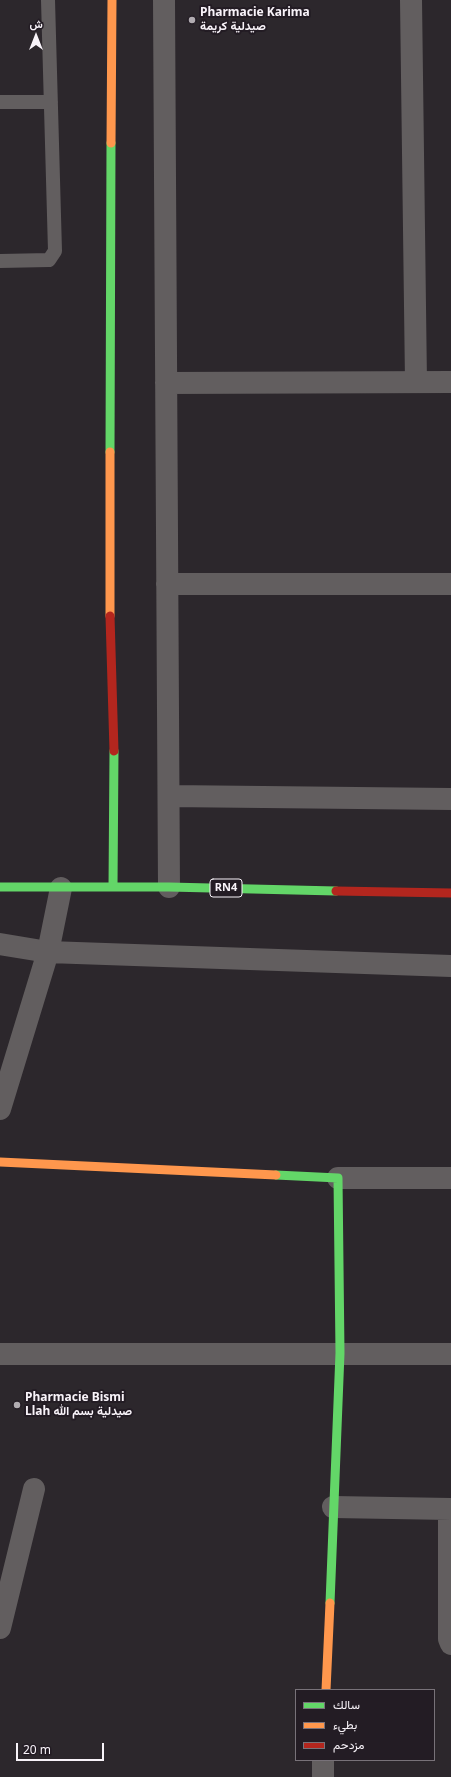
<!DOCTYPE html>
<html>
<head>
<meta charset="utf-8">
<style>
	body { margin:0 }
	#map { position:relative; width:451px; height:1777px; overflow:hidden; background:#2c272c; font-family:"Noto Sans",Vazirmatn,sans-serif }
	canvas { display:block }
	.legend { position:absolute; left:295px; top:1689px; width:140px; height:72px; box-sizing:border-box; background:#231c24; border:1px solid #787279; margin:0; padding:5px 7px; list-style:none; font-size:12px; color:#f8f3f9 }
	.legend li { display:flex; align-items:center; gap:8px; height:20px }
	.legend b { width:20px; border:1px solid #787279 }
	.north { position:absolute; left:16px; top:16px; width:40px; height:40px; -webkit-text-stroke:3px #231c24; paint-order:stroke; rotate:0deg; font-size:11px; font-weight:700; line-height:16px; text-align:center; color:#f8f3f9 }
	.north::after { content:''; display:block; margin:auto; width:14px; height:18px; background:#f8f3f9; clip-path:polygon(50% 0,100% 100%,50% 72%,0 100%) }
	.scale { position:absolute; left:16px; top:1743px; width:88px; height:18px; box-sizing:border-box; border:2px solid #f8f3f9; border-top:0; padding-left:5px; font-size:12px; line-height:14px; white-space:nowrap; color:#f8f3f9; -webkit-text-stroke:3px #231c24; paint-order:stroke }
</style>
</head>
<body>
<div id="map">
<canvas width="451" height="1777"></canvas>
<ul class="legend">
<li><b style="height:5px;background:#63d668"></b>سالك</li>
<li><b style="height:5px;background:#ff974d"></b>بطيء</li>
<li><b style="height:5px;background:#b3261e"></b>مزدحم</li>
</ul>
<div class="north">ش</div>
<div class="scale">20 m</div>
</div>
<script>
const context = document.querySelector('canvas').getContext('2d');
context.lineJoin = 'round';
function shape(rows) {
  const path = new Path2D();
  for (const r of rows) {
    path.moveTo(r[0], r[1]);
    for (let i = 2; i < r.length; i += 2) path.lineTo(r[i], r[i + 1]);
  }
  return path;
}
function stroke(path, color, width, dash) {
  context.strokeStyle = color;
  context.lineWidth = width;
  context.lineCap = dash ? 'butt' : 'round';
  context.setLineDash(dash || []);
  context.stroke(path);
}
function write(font, color, halo, rows, align = 'center') {
  context.font = font + ' "Noto Sans",Vazirmatn,sans-serif';
  context.lineWidth = 4;
  context.setLineDash([]);
  context.textBaseline = 'middle';
  context.strokeStyle = halo;
  context.fillStyle = color;
  for (const [text, x, y, turn = 0] of rows) {
    context.save();
    context.translate(x, y);
    context.rotate((+turn || 0) * Math.PI / 180);
    context.textAlign = isNaN(turn) ? turn : align;
    if (halo) context.strokeText(text, 0, 0);
    context.fillText(text, 0, 0);
    context.restore();
  }
}
stroke(shape([
	[0,102,51,102],
	[0,261,49,260,55,251,48,0]
]), '#625e5f', 14);
stroke(shape([
	[164,0,169,887],
	[411,0,416,382],
	[166,383,451,382],
	[167,584,451,584],
	[169,796,451,799],
	[0,944,48,952,451,966],
	[0,1109,48,952,61,888],
	[338,1178,451,1178],
	[0,1354,451,1354],
	[333,1507,451,1509],
	[449,1509,449,1639,451,1644],
	[0,1628,34,1489],
	[323,1777,323,1760]
]), '#625e5f', 22);
stroke(shape([
	[110,452,111,143],
	[0,887,169,887,336,891],
	[113,887,114,751],
	[276,1175,338,1178,340,1353,330,1603]
]), '#63d668', 9);
stroke(shape([
	[111,143,112,0],
	[110,452,110,616],
	[0,1162,276,1175],
	[326,1690,330,1603]
]), '#ff974d', 9);
stroke(shape([
	[110,616,114,751],
	[336,891,451,893]
]), '#b3261e', 9);
for (const [x, y, r, color] of [
	[192,20,4,"#b1acb1"],
	[17,1405,4,"#b1acb1"]
]) {
  const dot = new Path2D();
  dot.arc(x, y, r, 0, 2 * Math.PI);
  context.fillStyle = color;
  context.fill(dot);
  stroke(dot, '#231c24', 1.5);
}
for (const [x, y, w] of [
	[226,888,32]
]) {
  const box = new Path2D();
  box.roundRect(x - w / 2, y - 9, w, 18, 3);
  context.fillStyle = '#231c24';
  context.fill(box);
  stroke(box, '#f8f3f9', 1);
}
write('bold 11px', '#f8f3f9', null, [
	["RN4",226,888]
]);
write('bold 12px', '#f8f3f9', '#231c24', [
	["Pharmacie Karima",200,13],
	["صيدلية كريمة",200,27],
	["Pharmacie Bismi",25,1398],
	["Llah صيدلية بسم الله",25,1412]
], 'left');
</script>
</body>
</html>
